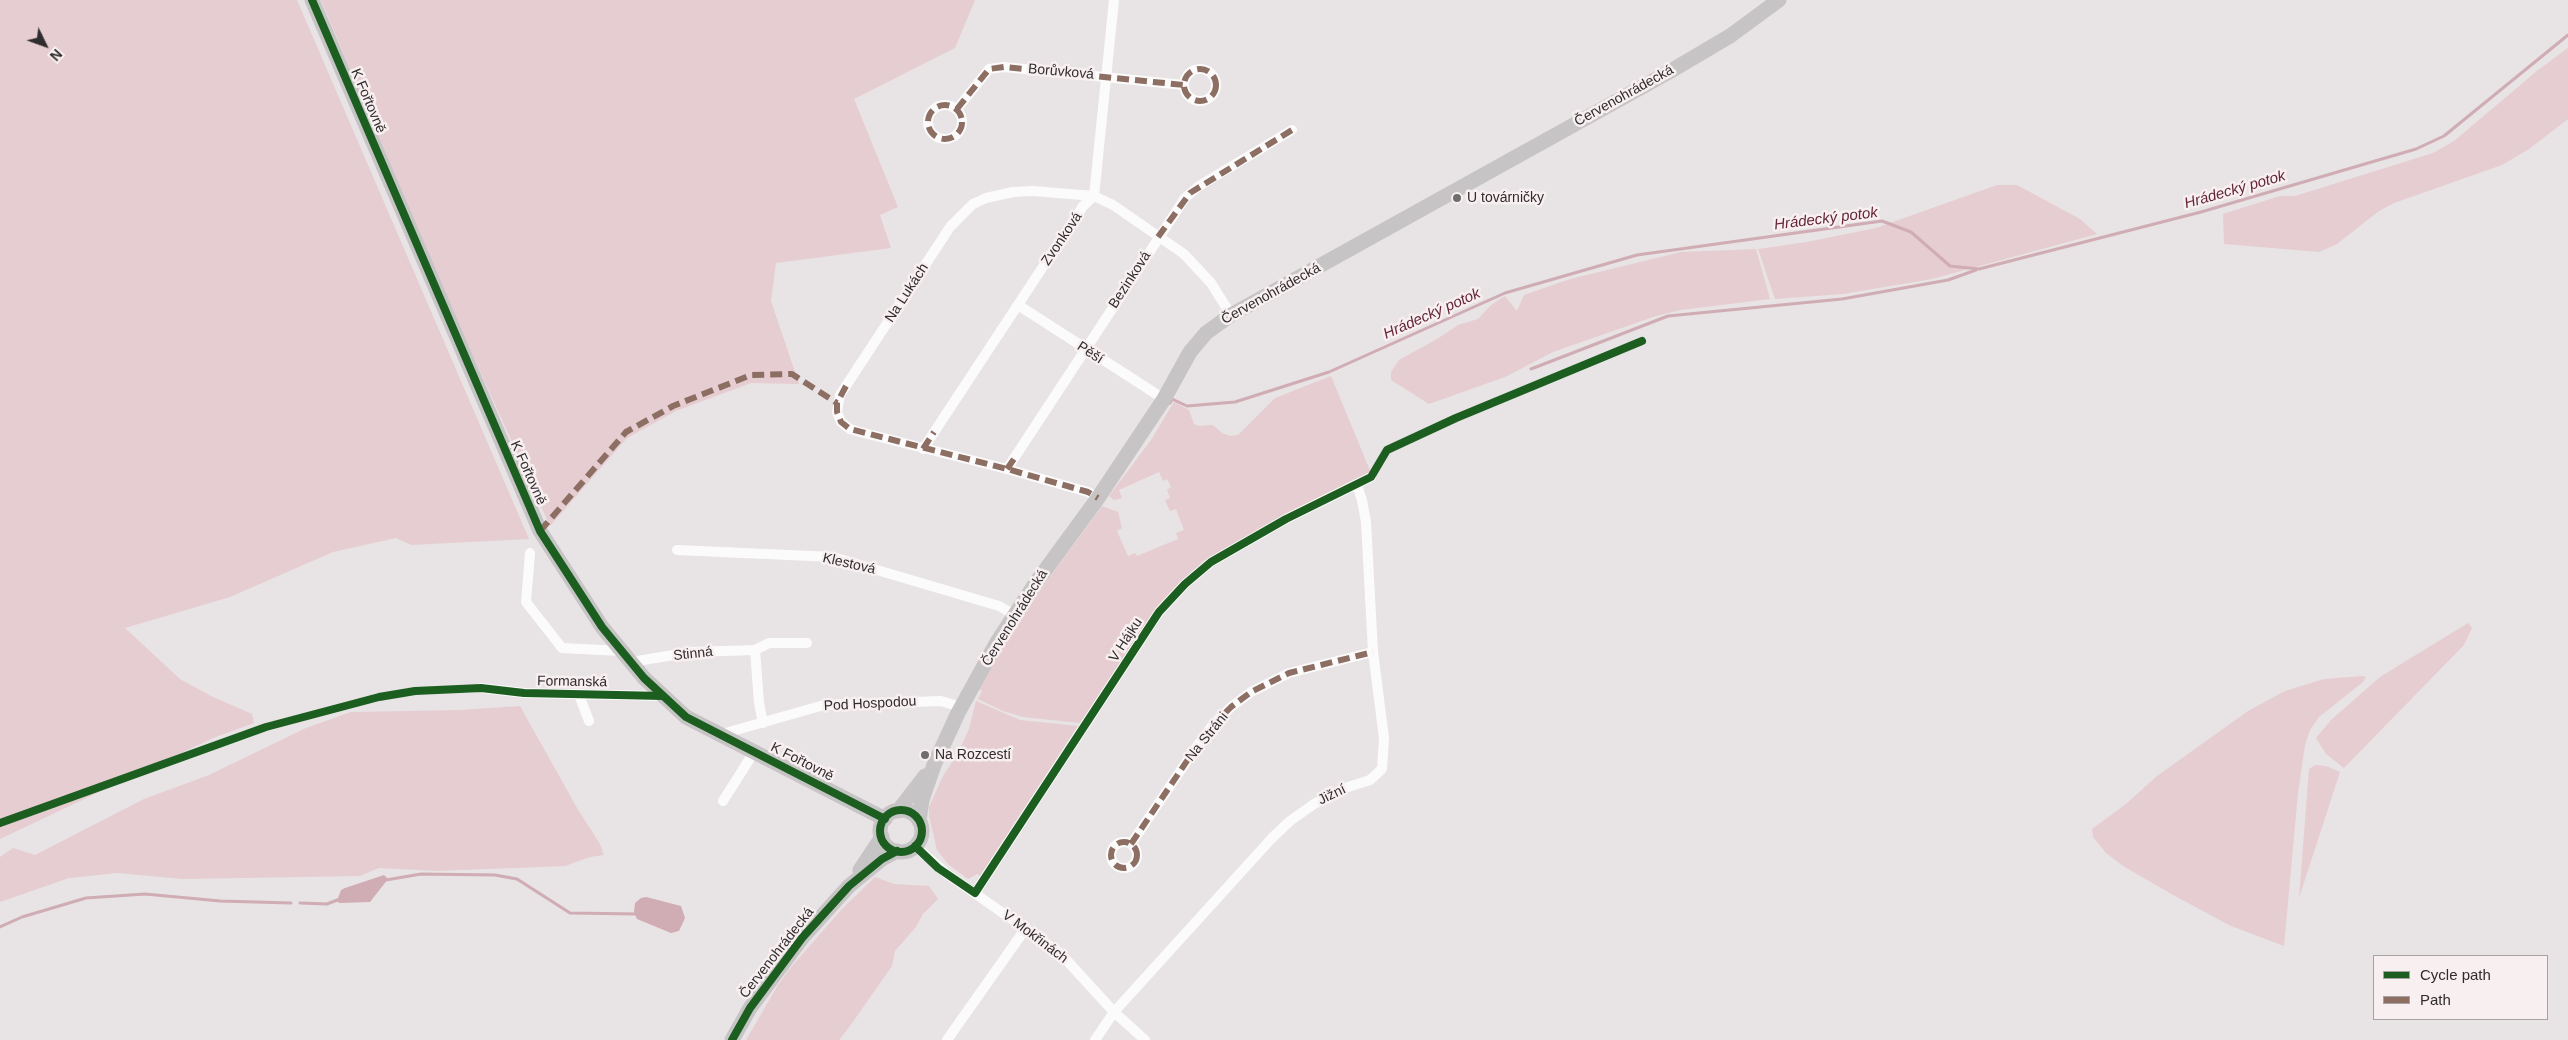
<!DOCTYPE html>
<html>
<head>
<meta charset="utf-8">
<style>
	body { margin:0 }
	#map { position:relative; width:2568px; height:1040px; overflow:hidden; background:#e8e3e4; font-family:Arial,sans-serif }
	canvas { display:block }
	.legend { position:absolute; left:2373px; top:955px; width:175px; height:65px; box-sizing:border-box; background:#f8eff0; border:1px solid #a8a1a2; margin:0; padding:6px 9px; list-style:none; font-size:15px; color:#302d2e }
	.legend li { display:flex; align-items:center; gap:10px; height:25px }
	.legend b { width:25px; border:1px solid #a8a1a2 }
	.north { position:absolute; left:20px; top:20px; width:50px; height:50px; -webkit-text-stroke:4px #f8eff0; paint-order:stroke; rotate:132deg; font-size:14px; font-weight:700; line-height:20px; text-align:center; color:#302d2e }
	.north::after { content:''; display:block; margin:auto; width:18px; height:22px; background:#302d2e; clip-path:polygon(50% 0,100% 100%,50% 72%,0 100%) }
</style>
</head>
<body>
<div id="map">
<canvas width="2568" height="1040"></canvas>
<ul class="legend">
<li><b style="height:6px;background:#1b5e20"></b>Cycle path</li>
<li><b style="height:6px;background:#8d6e63"></b>Path</li>
</ul>
<div class="north">N</div>
</div>
<script>
const context = document.querySelector('canvas').getContext('2d');
context.lineJoin = 'round';
function fillPath(path, color) {
  context.fillStyle = color;
  context.fill(path, 'evenodd');
}
function shape(rows) {
  const path = new Path2D();
  for (const r of rows) {
    if (r.length === 3) {
      path.moveTo(r[0] + r[2], r[1]);
      path.arc(r[0], r[1], r[2], 0, 2 * Math.PI);
      continue;
    }
    path.moveTo(r[0], r[1]);
    for (let i = 2; i < r.length; i += 2) path.lineTo(r[i], r[i + 1]);
  }
  return path;
}
function stroke(path, color, width, dash) {
  context.strokeStyle = color;
  context.lineWidth = width;
  context.lineCap = dash ? 'butt' : 'round';
  context.setLineDash(dash || []);
  context.stroke(path);
}
function write(font, color, halo, rows, align = 'center') {
  context.font = font + ' Arial,sans-serif';
  context.lineWidth = 5;
  context.setLineDash([]);
  context.textBaseline = 'middle';
  context.strokeStyle = halo;
  context.fillStyle = color;
  for (const [text, x, y, turn = 0] of rows) {
    context.save();
    context.translate(x, y);
    context.rotate((+turn || 0) * Math.PI / 180);
    context.textAlign = isNaN(turn) ? turn : align;
    if (halo) context.strokeText(text, 0, 0);
    context.fillText(text, 0, 0);
    context.restore();
  }
}
fillPath(shape([
	[0,0,297,0,529,539,411,545,396,538,333,552,230,597,125,628,180,679,211,696,252,714,254,723,213,738,0,839],
	[321,0,975,0,955,48,854,99,898,207,880,215,891,248,776,263,771,301,799,384,751,383,676,411,627,438,550,526,455,316],
	[2568,48,2568,119,2529,149,2502,165,2394,203,2379,211,2337,244,2319,252,2224,244,2223,214,2280,196,2295,196,2433,153,2454,141,2538,70],
	[1997,185,2017,185,2080,219,2097,234,1932,279,1843,294,1775,299,1758,249,1807,242,1876,228],
	[1756,249,1770,299,1681,310,1656,316,1553,352,1505,377,1429,404,1391,380,1391,372,1399,360,1437,339,1458,325,1478,319,1491,305,1505,296,1517,311,1524,295,1570,279,1681,252],
	[1331,376,1371,473,1294,510,1242,539,1149,619,1080,723,1023,717,1003,711,978,699,982,691,978,688,1017,622,1102,506,1118,512,1122,528,1117,531,1128,556,1135,553,1137,556,1178,539,1176,533,1184,530,1176,509,1170,511,1165,500,1170,498,1167,490,1171,487,1167,479,1163,481,1159,472,1119,490,1122,498,1114,500,1109,496,1151,440,1174,402,1189,410,1194,424,1199,426,1213,425,1222,433,1230,436,1238,435,1275,398],
	[2468,623,2472,628,2464,645,2344,768,2326,754,2316,738,2331,720,2380,677],
	[2363,676,2366,677,2363,682,2319,717,2310,730,2305,745,2298,793,2284,946,2231,926,2175,896,2123,866,2106,853,2093,837,2092,829,2126,804,2157,776,2248,711,2285,691,2324,679],
	[976,701,1020,720,1078,726,980,876,977,874,968,879,948,864,937,850,929,816,929,807,943,776,957,755,969,729],
	[520,706,577,808,600,844,604,855,590,857,565,866,436,871,379,868,360,876,183,879,117,873,69,878,0,902,0,857,13,848,35,855,144,799,209,775,306,728,351,712,460,710],
	[2315,765,2326,766,2340,772,2299,898,2309,769],
	[875,877,894,884,929,886,938,899,923,914,916,927,895,951,892,966,850,1026,839,1040,746,1040,778,985,792,966,842,909]
]), '#e6cdd2');
fillPath(shape([
	[384,875,388,879,370,902,339,903,337,901,341,890,345,888],
	[646,897,681,906,685,918,679,931,671,933,637,919,634,912,635,903,641,898]
]), '#d0acb4');
stroke(shape([
	[1531,369,1668,316,1842,299,1948,280,1976,270],
	[1170,403,1172,399,1187,406,1235,402,1329,372,1505,293,1637,255,1882,221,1911,232,1950,266,1979,269,2201,212,2416,149,2444,136,2568,35],
	[386,880,421,874,495,875,517,879,570,913,638,914],
	[300,903,327,904,340,899],
	[0,927,22,917,86,898,145,894,220,901,291,903]
]), '#d0acb4', 3);
stroke(shape([
	[1200,85,16],
	[945,122,17],
	[957,109,989,69,1004,67,1184,85],
	[1018,305,1164,399],
	[923,449,1083,206,1094,196,1114,0],
	[1007,469,1185,198,1199,186,1292,130],
	[1098,498,1088,492,1007,469,860,432,850,429,841,422,837,412,840,395,950,227,973,204,986,198,1013,192,1033,191,1094,196,1113,205,1184,254,1211,283,1231,315],
	[677,550,833,557,999,606,1015,615],
	[530,553,526,602,562,648,622,651],
	[755,650,769,643,807,643],
	[631,662,692,652,755,650,759,703,763,723],
	[481,688,524,693,663,696],
	[579,695,589,721],
	[722,734,824,705,941,701,961,707],
	[723,801,754,752],
	[1124,855,13],
	[1131,844,1195,749,1212,726,1231,707,1251,692,1289,673,1373,652],
	[915,846,947,874,1060,953,1114,1012,1145,1040],
	[975,893,1159,612,1185,584,1211,562,1286,519,1371,477],
	[947,1040,1026,928],
	[1095,1040,1114,1012,1272,838,1290,821,1314,804,1345,788,1370,780,1382,769,1384,738,1373,652,1366,522,1362,500,1357,485]
]), '#fcfbfb', 10);
stroke(shape([
	[312,0,540,531,602,627,644,678,686,717,885,819],
	[901,831,21],
	[898,811,925,776],
	[919,821,922,800,934,765,958,713,997,642,1035,584,1098,498,1164,399,1190,352,1206,333,1231,315,1669,72,1730,36,1779,0],
	[860,870,882,837],
	[732,1040,750,1008,802,938,849,886,882,859,897,851]
]), '#c7c4c5', 15);
stroke(shape([
	[1200,85,16],
	[945,122,17],
	[957,109,989,69,1004,67,1184,85],
	[1158,237,1190,193,1292,130],
	[846,386,837,403,837,412,841,422,850,429,1007,469,1088,492,1098,498],
	[923,449,934,432],
	[1007,469,1016,456],
	[540,531,626,432,673,406,751,375,792,374,837,403],
	[1124,855,13],
	[1131,844,1195,749,1212,726,1231,707,1251,692,1289,673,1373,652]
]), '#8d6e63', 6, [12, 6]);
stroke(shape([
	[312,0,540,531,602,627,644,678,686,717,885,819],
	[901,831,21],
	[0,823,266,727,379,697,415,691,481,688,524,693,663,696],
	[915,846,938,868,975,893,1159,612,1185,584,1211,562,1286,519,1371,477,1387,450,1456,418,1642,341],
	[732,1040,750,1008,802,938,849,886,882,859,897,851]
]), '#1b5e20', 8);
for (const [x, y, r, color] of [
	[1457,198,5,"#706d6e"],
	[925,755,5,"#706d6e"]
]) {
  const dot = new Path2D();
  dot.arc(x, y, r, 0, 2 * Math.PI);
  context.fillStyle = color;
  context.fill(dot);
  stroke(dot, '#f8eff0', 2);
}
write('14px', '#302d2e', '#f8eff0', [
	["Borůvková",1061,72,5],
	["Červenohrádecká",1624,96,-29],
	["K Fořtovně",368,101,67],
	["Zvonková",1062,239,-56],
	["Bezinková",1130,280,-57],
	["Na Lukách",907,293,-57],
	["Červenohrádecká",1271,294,-29],
	["Pěší",1090,353,33],
	["K Fořtovně",528,473,66],
	["Klestová",849,564,13],
	["Červenohrádecká",1015,618,-58],
	["V Hájku",1126,640,-57],
	["Stinná",693,654,-6],
	["Formanská",572,682,1],
	["Pod Hospodou",870,704,-3],
	["Na Stráni",1207,737,-51],
	["K Fořtovně",802,762,27],
	["Jižní",1332,795,-26],
	["V Mokřinách",1035,937,37],
	["Červenohrádecká",777,953,-52]
]);
write('14px', '#302d2e', '#f8eff0', [
	["U továrničky",1467,198],
	["Na Rozcestí",935,755]
], 'left');
write('italic 15px', '#642638', '#f8eff0', [
	["Hrádecký potok",2235,190,-16],
	["Hrádecký potok",1826,219,-7],
	["Hrádecký potok",1432,314,-24]
]);
</script>
</body>
</html>
